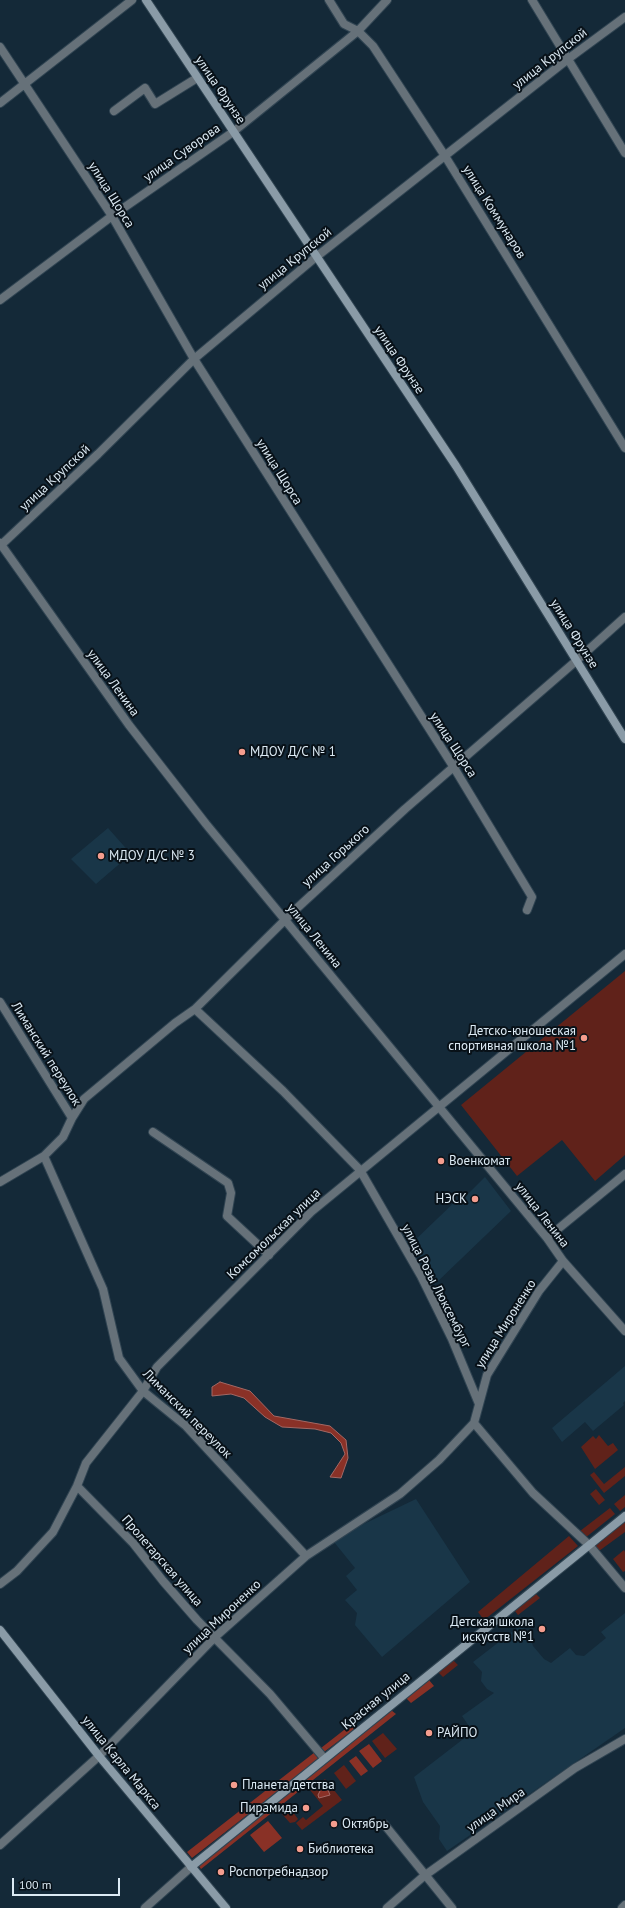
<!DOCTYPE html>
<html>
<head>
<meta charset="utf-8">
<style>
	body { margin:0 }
	#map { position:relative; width:625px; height:1908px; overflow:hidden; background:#142938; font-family:"PT Sans",sans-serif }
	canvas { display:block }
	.scale { position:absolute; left:12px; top:1878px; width:108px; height:18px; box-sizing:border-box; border:2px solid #dceaf4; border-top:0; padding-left:5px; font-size:12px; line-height:14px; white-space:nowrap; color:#dceaf4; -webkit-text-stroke:3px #081118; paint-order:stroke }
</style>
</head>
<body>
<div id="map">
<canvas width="625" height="1908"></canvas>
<div class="scale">100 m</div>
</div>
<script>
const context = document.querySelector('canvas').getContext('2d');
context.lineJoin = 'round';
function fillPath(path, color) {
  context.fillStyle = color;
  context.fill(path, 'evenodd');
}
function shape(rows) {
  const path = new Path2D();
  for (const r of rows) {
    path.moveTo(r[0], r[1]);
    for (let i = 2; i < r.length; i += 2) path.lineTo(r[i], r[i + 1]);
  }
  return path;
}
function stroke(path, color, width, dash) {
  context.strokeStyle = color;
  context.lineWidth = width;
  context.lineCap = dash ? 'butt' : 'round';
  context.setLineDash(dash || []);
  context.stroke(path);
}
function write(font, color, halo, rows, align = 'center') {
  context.font = font + ' "PT Sans",sans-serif';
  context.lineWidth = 4;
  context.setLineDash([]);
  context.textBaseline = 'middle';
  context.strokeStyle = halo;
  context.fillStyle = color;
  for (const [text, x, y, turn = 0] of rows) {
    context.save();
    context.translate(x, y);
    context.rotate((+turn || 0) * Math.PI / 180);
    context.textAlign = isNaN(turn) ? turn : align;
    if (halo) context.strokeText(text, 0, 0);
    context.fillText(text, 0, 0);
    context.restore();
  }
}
fillPath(shape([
	[108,828,131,854,96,884,71,859],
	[485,1177,511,1211,435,1284,413,1242,463,1194,467,1195],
	[625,1366,625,1401,623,1403,624,1405,593,1431,585,1422,562,1442,552,1428],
	[416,1499,470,1582,382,1657,355,1625,357,1613,345,1600,357,1590,346,1576,355,1568,334,1542,347,1532],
	[625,1613,625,1728,447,1851,439,1839,440,1826,423,1802,414,1777,471,1733,469,1726,462,1716,494,1693,487,1689,481,1681,482,1672,473,1662,521,1625,530,1637,533,1646,544,1659,551,1663,570,1648,576,1655,584,1656,606,1638,601,1632]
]), '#193648');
fillPath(shape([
	[625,971,625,1155,595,1181,562,1140,517,1176,461,1105],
	[599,1435,608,1446,613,1443,618,1450,595,1469,581,1447,593,1436,596,1439],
	[625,1467,625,1476,604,1493,590,1475,594,1472,604,1484],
	[596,1489,605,1500,599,1505,590,1494],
	[625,1495,625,1507,620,1511,614,1504],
	[610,1508,615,1514,585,1538,580,1531],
	[625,1522,625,1532,599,1551,594,1546],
	[569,1536,578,1546,484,1620,478,1612],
	[624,1550,625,1552,625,1571,623,1572,613,1559],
	[536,1594,540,1598,518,1615,515,1611],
	[453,1660,458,1665,443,1677,438,1672],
	[383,1733,397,1749,385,1758,372,1741],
	[344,1765,356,1781,346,1789,334,1773],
	[325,1779,342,1800,302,1830,296,1823,303,1817,306,1820,323,1806,310,1790],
	[290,1808,298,1819,295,1822,290,1823,282,1814]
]), '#60221a');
fillPath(shape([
	[429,1680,434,1686,411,1703,406,1698],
	[391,1710,396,1714,201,1869,198,1865],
	[353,1723,357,1727,324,1752,321,1748],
	[369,1744,382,1761,373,1768,359,1751],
	[315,1752,320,1758,192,1858,187,1852],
	[356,1756,368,1771,361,1776,349,1761],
	[268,1821,282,1838,264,1852,250,1835]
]), '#893126');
const water = shape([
	[220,1382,250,1391,274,1416,330,1426,346,1440,348,1458,341,1478,330,1477,345,1454,341,1443,331,1433,315,1429,282,1427,265,1417,244,1398,231,1394,212,1396,212,1387,220,1382],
	[321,1789,328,1790,330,1795,319,1798,318,1795,321,1789]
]);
fillPath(water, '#8a3127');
stroke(water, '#a36864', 1);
const minor = shape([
	[329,0,344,24,358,31,373,46,445,156,625,448],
	[532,0,625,153],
	[0,47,112,216,194,359,453,766,532,897,527,910],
	[0,103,132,0],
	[114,111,145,88,155,104,197,78],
	[0,300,112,216,233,132,358,31,387,0],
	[0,543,129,725,206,824,547,1238,563,1261,625,1331],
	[1,545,98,454,194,359,316,257,568,59,625,17],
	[0,1002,72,1118],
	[195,1009,283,1091,360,1170,421,1276,452,1339,479,1404],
	[153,1132,228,1183,231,1193,227,1216,269,1255],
	[44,1156,103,1289,119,1358,143,1391,186,1426,306,1556],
	[0,1182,44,1156,63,1137,72,1118,84,1099,175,1023,195,1009,295,910,405,809,576,661,625,617],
	[547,1238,625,1174],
	[474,1423,533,1493,589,1545,625,1588],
	[77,1486,133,1543,163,1581,197,1620,270,1694,324,1758],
	[0,1584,17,1571,53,1532,77,1486,86,1463,143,1391,157,1367,311,1212,625,954],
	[384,1824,452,1908],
	[0,1845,99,1756,215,1637,306,1556,400,1494,439,1460,474,1423,487,1375,539,1291,563,1261],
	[387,1908,424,1876,575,1768,625,1739],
	[622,1908,625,1905]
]);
const tertiary = shape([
	[145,1908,191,1867]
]);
const secondary = shape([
	[146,0,456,466,625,739],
	[0,1630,99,1756,226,1908],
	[191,1867,625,1516]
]);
stroke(minor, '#304452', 10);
stroke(tertiary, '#304452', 10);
stroke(secondary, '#304452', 10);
stroke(minor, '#667179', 8);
stroke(tertiary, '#667179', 8);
stroke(secondary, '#8a9ba7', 8);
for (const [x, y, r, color] of [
	[242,752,4,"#f59d8e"],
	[101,856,4,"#f59d8e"],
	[584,1038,4,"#f59d8e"],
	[441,1161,4,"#f59d8e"],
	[475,1199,4,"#f59d8e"],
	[542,1629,4,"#f59d8e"],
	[429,1733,4,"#f59d8e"],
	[234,1785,4,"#f59d8e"],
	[306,1808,4,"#f59d8e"],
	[334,1824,4,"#f59d8e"],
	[300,1849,4,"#f59d8e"],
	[221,1872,4,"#f59d8e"]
]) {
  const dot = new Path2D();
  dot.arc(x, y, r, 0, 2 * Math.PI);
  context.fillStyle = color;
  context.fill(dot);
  stroke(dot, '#081118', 1.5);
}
write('13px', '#dceaf4', '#081118', [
	["улица Крупской",550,59,-38],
	["улица Фрунзе",220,90,56],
	["улица Суворова",182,153,-35],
	["улица Щорса",111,195,58],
	["улица Коммунаров",494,212,58],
	["улица Крупской",295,259,-39],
	["улица Фрунзе",399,360,56],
	["улица Щорса",279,472,58],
	["улица Крупской",55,478,-43],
	["улица Фрунзе",574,634,58],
	["улица Ленина",113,683,54],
	["улица Щорса",453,745,57],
	["улица Горького",336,856,-42],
	["улица Ленина",314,936,51],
	["Лиманский переулок",46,1054,58],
	["улица Ленина",542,1215,52],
	["Комсомольская улица",274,1234,-44],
	["улица Розы Люксембург",436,1286,63],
	["улица Мироненко",506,1324,-58],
	["Лиманский переулок",187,1414,45],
	["Пролетарская улица",162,1561,49],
	["улица Мироненко",222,1617,-43],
	["Красная улица",376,1701,-39],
	["улица Карла Маркса",121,1763,51],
	["улица Мира",496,1810,-35]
]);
write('13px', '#dceaf4', '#081118', [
	["МДОУ Д/С № 1",250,752],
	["МДОУ Д/С № 3",109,856],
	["Детско-юношеская",576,1031,"right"],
	["спортивная школа №1",576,1046,"right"],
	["Военкомат",449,1161],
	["НЭСК",467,1199,"right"],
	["Детская школа",534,1622,"right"],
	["искусств №1",534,1637,"right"],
	["РАЙПО",437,1733],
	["Планета детства",242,1785],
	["Пирамида",298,1808,"right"],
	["Октябрь",342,1824],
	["Библиотека",308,1849],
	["Роспотребнадзор",229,1872]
], 'left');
</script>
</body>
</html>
